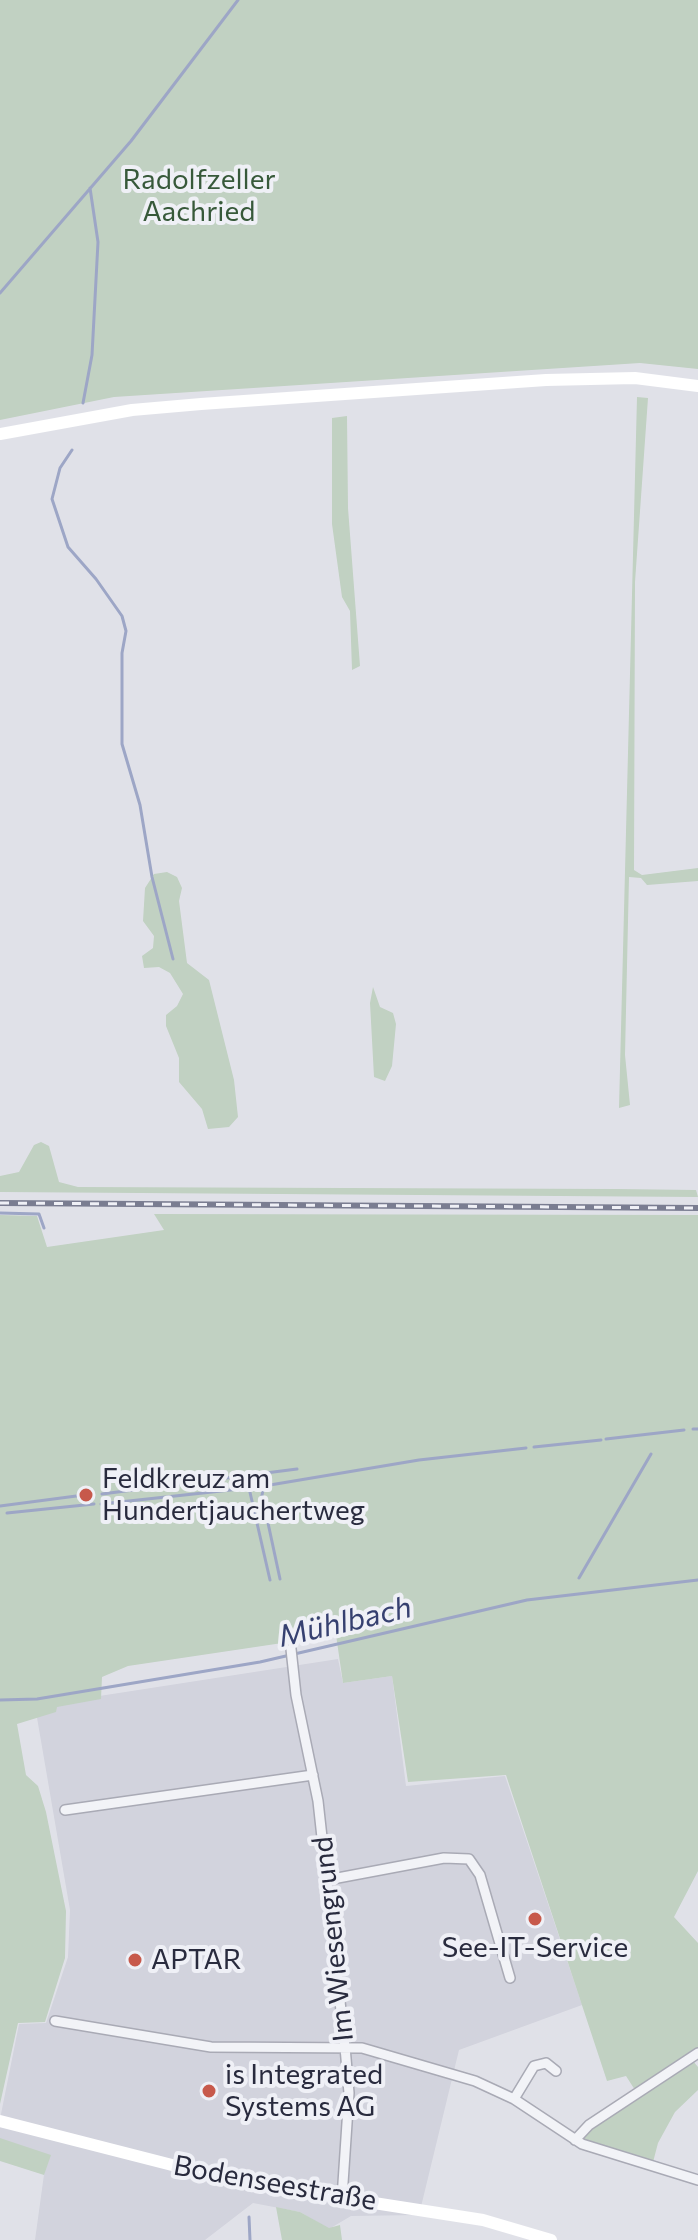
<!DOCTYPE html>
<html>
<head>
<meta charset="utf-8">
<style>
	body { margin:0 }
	canvas { display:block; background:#e0e1e8 }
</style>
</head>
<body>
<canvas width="698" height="2240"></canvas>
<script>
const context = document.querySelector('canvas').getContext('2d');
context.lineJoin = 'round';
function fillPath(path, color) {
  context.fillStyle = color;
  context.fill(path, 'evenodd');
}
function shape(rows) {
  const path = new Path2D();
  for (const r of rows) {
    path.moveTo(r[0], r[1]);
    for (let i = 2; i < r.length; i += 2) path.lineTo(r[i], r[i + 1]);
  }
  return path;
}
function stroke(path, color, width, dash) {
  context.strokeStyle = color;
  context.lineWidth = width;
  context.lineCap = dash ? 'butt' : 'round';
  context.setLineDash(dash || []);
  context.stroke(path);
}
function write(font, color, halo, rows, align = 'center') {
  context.font = font + ' Commissioner,sans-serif';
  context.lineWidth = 8;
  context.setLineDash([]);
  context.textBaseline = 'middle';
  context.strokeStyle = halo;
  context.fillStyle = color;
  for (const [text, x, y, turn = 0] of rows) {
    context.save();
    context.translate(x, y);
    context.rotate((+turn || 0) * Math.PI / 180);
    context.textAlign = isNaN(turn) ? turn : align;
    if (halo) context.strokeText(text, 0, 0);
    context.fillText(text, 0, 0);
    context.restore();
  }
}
fillPath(shape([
	[338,1659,343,1683,392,1676,406,1786,505,1776,582,2005,459,2050,419,2215,351,2216,329,2229,300,2212,253,2203,205,2240,35,2240,46,2160,0,2145,0,2119,19,2024,46,2023,68,1957,70,1910,35,1706]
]), '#d2d3dd');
fillPath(shape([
	[0,0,698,0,698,369,640,363,114,397,0,420],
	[637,397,648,398,635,582,634,870,642,875,698,868,698,881,647,885,641,878,629,877,625,1055,630,1105,619,1108],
	[347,416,348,508,360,666,352,670,350,611,342,597,332,524,332,418],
	[167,872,177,877,182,888,179,901,187,963,209,980,234,1080,238,1117,229,1127,208,1129,202,1109,179,1082,179,1058,166,1026,166,1015,177,1006,183,994,170,973,159,967,144,968,142,956,153,948,154,936,143,921,145,888,154,874],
	[373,987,380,1007,393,1013,396,1024,392,1066,385,1081,374,1077,370,1003],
	[41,1142,49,1146,59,1182,78,1187,617,1189,696,1190,698,1197,0,1192,0,1176,19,1172,34,1145],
	[154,1214,698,1215,698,1871,674,1917,698,1943,698,2049,635,2090,626,2076,607,2081,506,1775,408,1782,392,1676,343,1683,336,1635,128,1666,102,1677,101,1699,57,1707,56,1712,17,1724,26,1775,38,1786,46,1812,66,1911,65,1958,45,2022,18,2023,0,2104,0,1215,37,1216,47,1247,164,1230],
	[693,2061,698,2067,698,2090,675,2112,658,2143,652,2166,575,2140,631,2096,657,2087],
	[0,2138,51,2155,44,2175,0,2161],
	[276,2207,300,2212,329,2228,340,2225,342,2240,282,2240]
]), '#c1d1c2');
stroke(shape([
	[0,293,131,141,238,0],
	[83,403,92,355,98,242,90,188],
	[72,450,60,468,52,499,68,547,96,579,122,616,126,631,122,653,122,744,140,805,152,877,173,959],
	[0,1213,39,1214,44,1228],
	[693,1429,698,1429],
	[606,1439,684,1430],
	[534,1447,601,1440],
	[102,1494,297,1469],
	[101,1504,249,1488,270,1580],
	[0,1506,84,1495],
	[7,1513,94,1504],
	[579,1578,651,1454],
	[280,1579,262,1495,264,1486,419,1460,526,1448],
	[0,1700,37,1699,260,1662,527,1600,698,1580],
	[249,2217,250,2240]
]), '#9da6c6', 3);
const street = shape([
	[291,1649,296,1695,318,1801,345,2047,349,2093,342,2198],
	[65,1810,313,1775],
	[327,1880,444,1858,469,1859,480,1875,510,1978],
	[55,2021,211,2047,362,2048,475,2081,514,2099,582,2144,698,2180],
	[514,2099,534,2066,546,2063,556,2071],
	[575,2140,589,2125,698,2053]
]);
stroke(street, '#a9aab5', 12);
stroke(street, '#f2f3f7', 9);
stroke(shape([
	[0,434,132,410,201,404,546,380,635,378,698,386],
	[0,2121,176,2166,342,2198,483,2220,551,2240]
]), '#fff', 12);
const rail = shape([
	[0,1203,698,1208]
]);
stroke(rail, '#7a7d91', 6);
stroke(rail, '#eff0f6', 3, [9]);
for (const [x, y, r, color] of [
	[86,1495,8,"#c7594b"],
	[535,1919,8,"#c7594b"],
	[135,1960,8,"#c7594b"],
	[209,2091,8,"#c7594b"]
]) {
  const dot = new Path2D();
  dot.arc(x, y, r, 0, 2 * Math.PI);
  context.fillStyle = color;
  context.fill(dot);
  stroke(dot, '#eff0f6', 3);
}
write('28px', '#37593a', '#eff0f6', [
	["Radolfzeller",199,180],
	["Aachried",199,212]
]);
write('28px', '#292b3e', '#eff0f6', [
	["Feldkreuz am",102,1479],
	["Hundertjauchertweg",102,1511],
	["See-IT-Service",535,1948,"center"],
	["APTAR",151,1960],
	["is Integrated",225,2075],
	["Systems AG",225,2107]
], 'left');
write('28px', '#292b3e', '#eff0f6', [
	["Im Wiesengrund",333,1939,-96],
	["Bodenseestraße",275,2183,10]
]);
write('italic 30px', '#364070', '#eff0f6', [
	["Mühlbach",345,1622,-13]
]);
</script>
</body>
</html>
